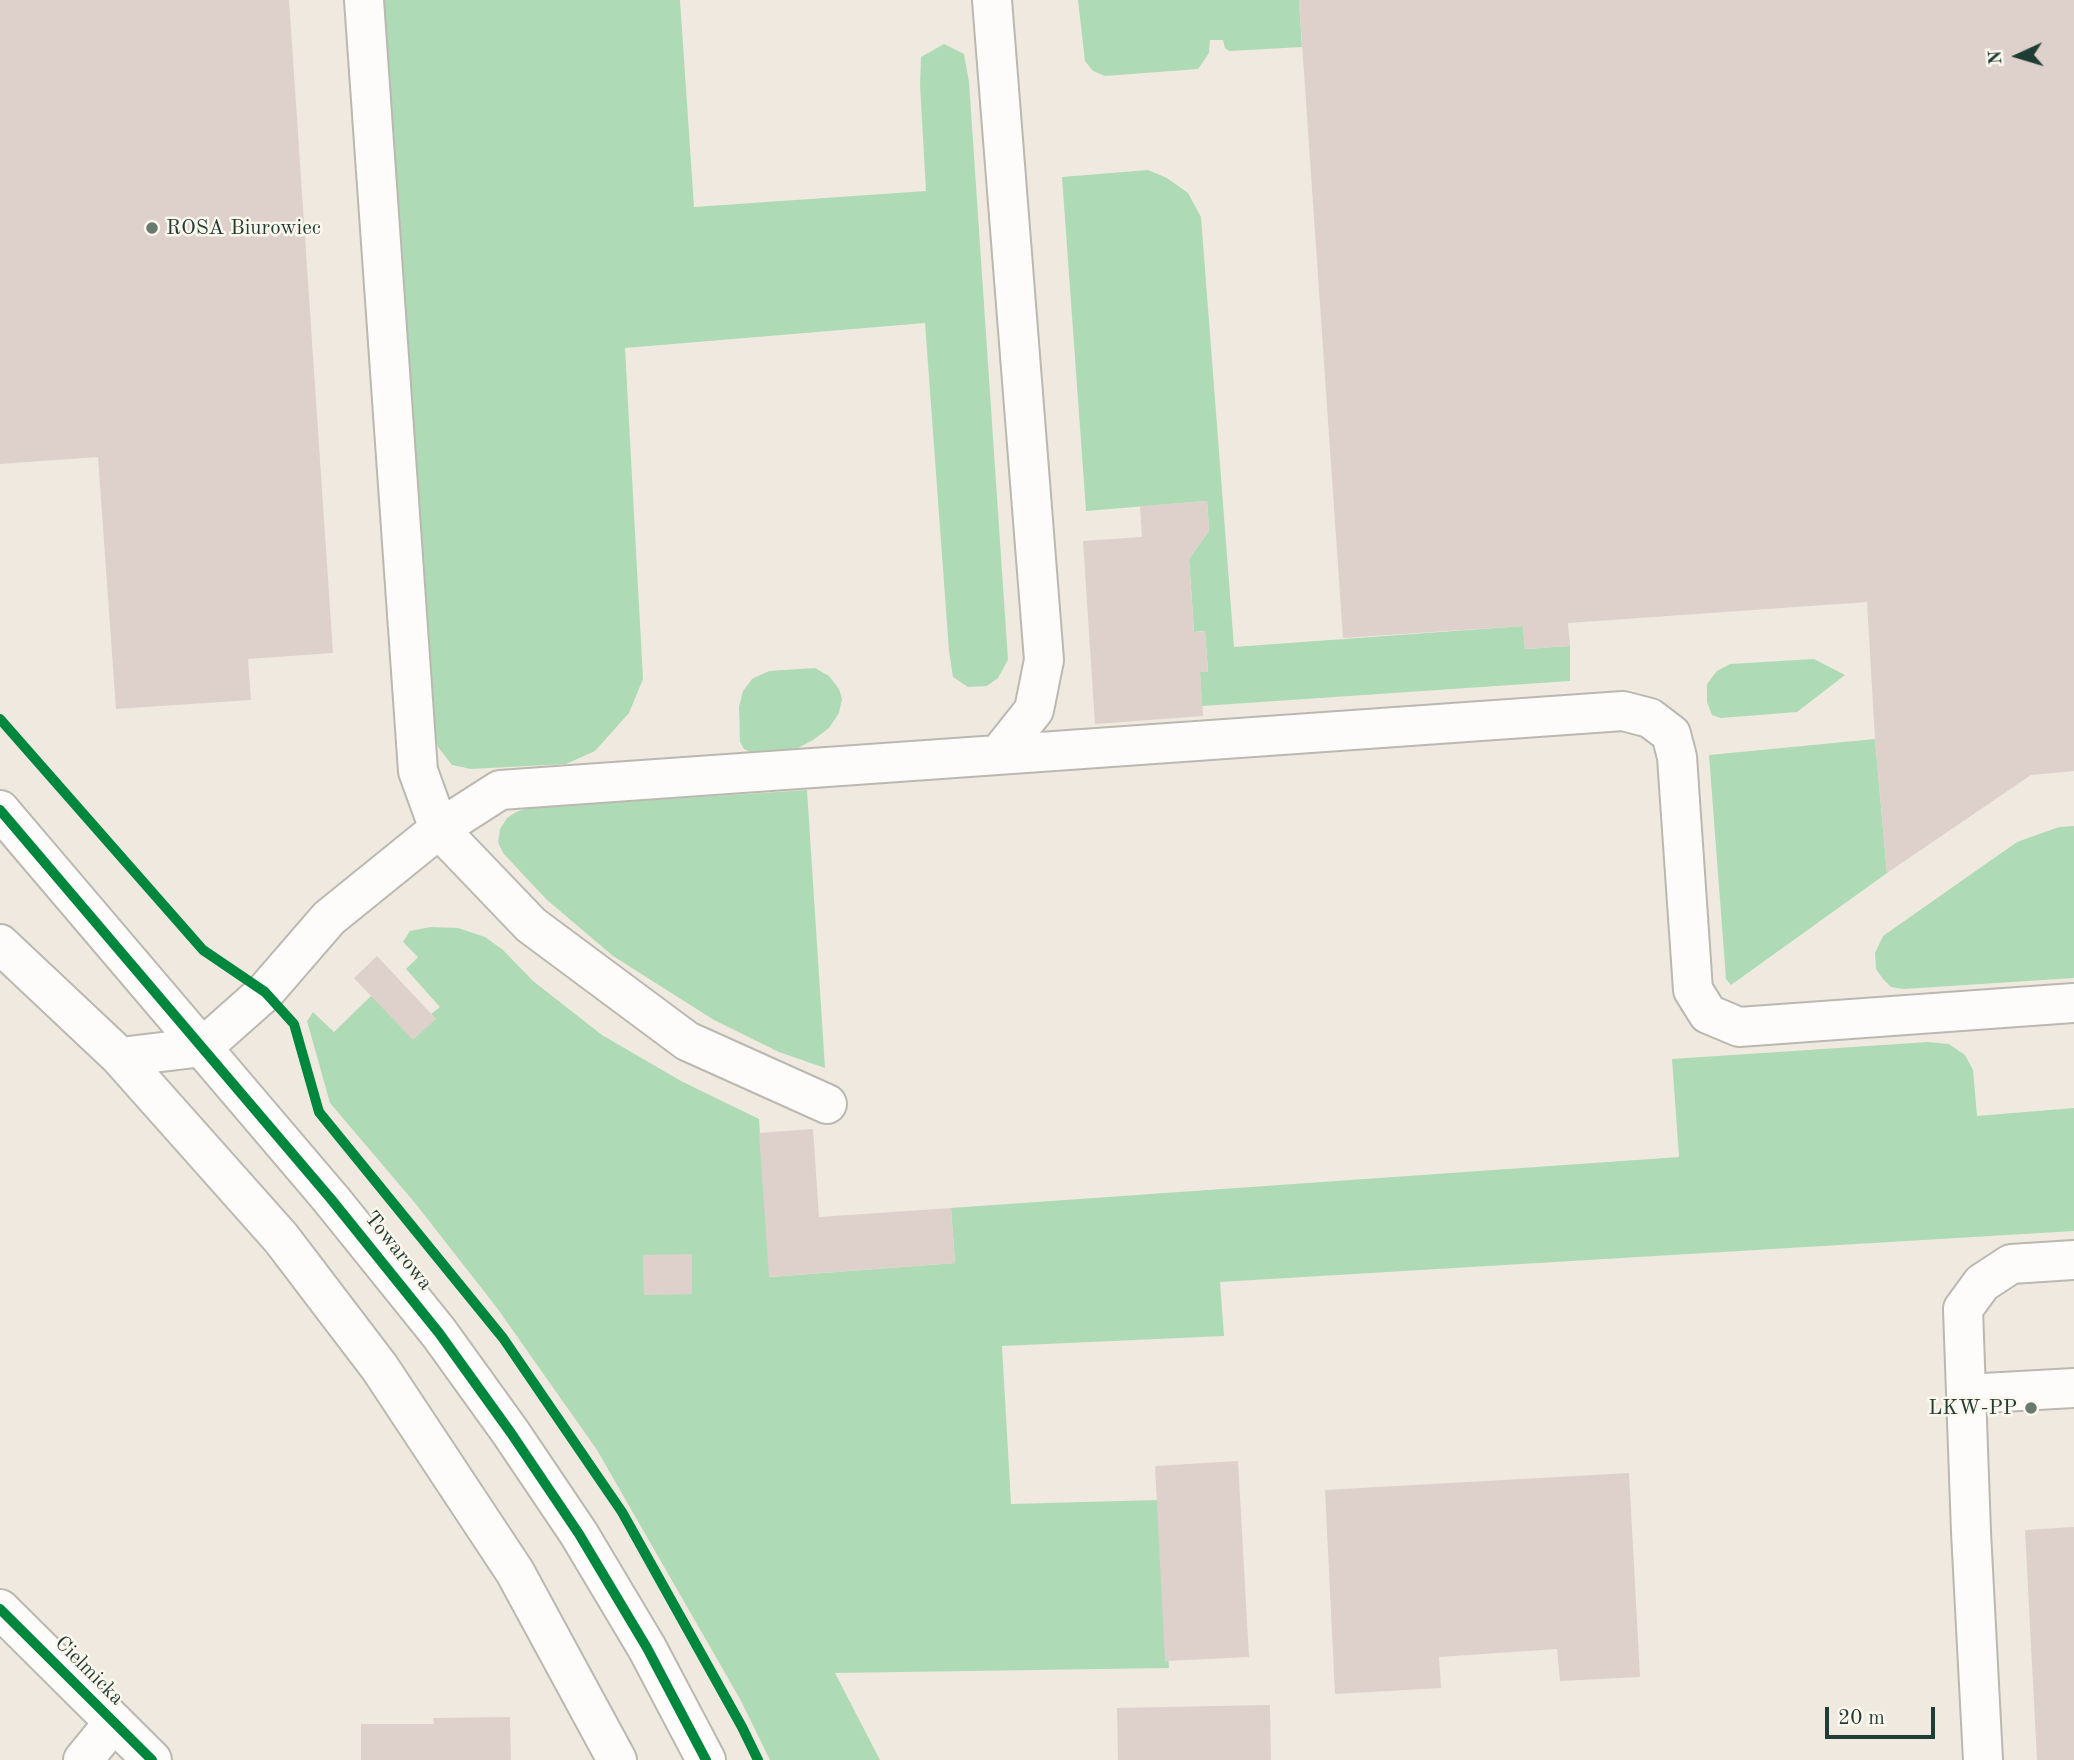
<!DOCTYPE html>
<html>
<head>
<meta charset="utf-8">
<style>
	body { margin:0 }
	#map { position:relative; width:2074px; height:1760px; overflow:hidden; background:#f0e9df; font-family:"Old Standard TT",serif }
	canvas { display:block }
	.north { position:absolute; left:1983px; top:21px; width:70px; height:70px; -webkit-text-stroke:5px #fbf7ec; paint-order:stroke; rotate:266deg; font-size:19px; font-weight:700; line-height:28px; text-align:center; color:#1f3d34 }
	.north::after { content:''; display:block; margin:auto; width:24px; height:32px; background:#1f3d34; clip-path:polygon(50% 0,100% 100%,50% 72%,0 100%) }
	.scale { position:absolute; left:1825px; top:1707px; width:110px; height:32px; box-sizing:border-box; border:4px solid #1f3d34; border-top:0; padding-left:9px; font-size:21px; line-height:24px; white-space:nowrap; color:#1f3d34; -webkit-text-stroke:5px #fbf7ec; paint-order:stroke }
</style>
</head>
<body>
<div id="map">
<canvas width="2074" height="1760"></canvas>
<div class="north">N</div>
<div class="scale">20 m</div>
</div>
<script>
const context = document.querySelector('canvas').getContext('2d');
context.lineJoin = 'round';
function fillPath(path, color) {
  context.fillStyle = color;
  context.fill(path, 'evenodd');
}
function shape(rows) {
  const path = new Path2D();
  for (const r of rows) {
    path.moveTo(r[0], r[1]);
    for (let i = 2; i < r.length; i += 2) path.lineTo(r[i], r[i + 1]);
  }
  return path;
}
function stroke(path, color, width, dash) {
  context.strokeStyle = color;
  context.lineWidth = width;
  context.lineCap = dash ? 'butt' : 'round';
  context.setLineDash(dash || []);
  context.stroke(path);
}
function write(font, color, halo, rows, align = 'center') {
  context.font = font + ' "Old Standard TT",serif';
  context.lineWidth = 5;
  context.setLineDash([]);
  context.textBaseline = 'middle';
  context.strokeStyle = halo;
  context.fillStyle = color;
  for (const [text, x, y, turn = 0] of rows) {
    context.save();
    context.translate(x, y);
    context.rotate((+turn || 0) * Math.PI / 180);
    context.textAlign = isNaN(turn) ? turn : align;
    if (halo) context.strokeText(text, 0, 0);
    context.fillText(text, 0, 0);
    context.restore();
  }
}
fillPath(shape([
	[383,0,680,0,694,207,926,191,920,85,921,57,944,44,964,54,969,82,1008,660,998,678,987,686,968,687,953,677,949,651,925,323,625,348,643,679,629,713,595,751,566,764,471,769,452,765,438,747,430,715],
	[1078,0,1299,0,1302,47,1229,51,1225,48,1223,40,1210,40,1209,53,1198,69,1105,76,1093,71,1085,61],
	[1148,170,1167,178,1188,193,1201,217,1234,647,1523,626,1525,649,1570,646,1570,681,1202,706,1200,672,1208,671,1205,631,1194,632,1189,559,1209,531,1207,501,1086,511,1062,177],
	[1814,659,1845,675,1797,712,1721,718,1712,715,1707,702,1707,684,1717,671,1730,664],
	[815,668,829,676,839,689,842,699,839,713,829,728,813,740,796,749,750,752,744,749,740,742,739,707,743,691,752,679,769,671],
	[1875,739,1887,873,1731,985,1726,979,1709,755],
	[807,790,825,1068,779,1052,714,1020,613,956,546,899,503,853,498,842,500,829,507,818,516,812,528,808],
	[2074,826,2074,978,1904,989,1891,987,1883,979,1876,969,1875,953,1883,936,2017,842,2059,827],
	[431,927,458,928,485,937,503,950,533,981,602,1035,681,1081,759,1119,770,1277,955,1263,951,1208,1679,1157,1672,1059,1928,1042,1949,1044,1965,1055,1973,1070,1977,1116,2074,1108,2074,1231,1220,1282,1224,1336,1002,1346,1011,1504,1158,1500,1169,1668,835,1673,880,1760,770,1760,740,1699,597,1450,497,1308,415,1203,330,1103,307,1021,313,1012,334,1032,371,996,435,1019,431,1014,440,1007,406,969,418,957,403,942,410,931]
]), '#aedbb6');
fillPath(shape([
	[0,0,289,0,333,653,248,659,251,700,116,709,98,457,0,464],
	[1299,0,2074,0,2074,771,2031,775,1887,873,1875,739,1867,602,1568,623,1570,646,1525,649,1523,626,1343,638],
	[1207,501,1209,531,1189,559,1194,632,1205,631,1208,672,1200,672,1203,716,1095,724,1083,541,1142,537,1140,506],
	[377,956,436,1019,413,1040,354,978],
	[813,1129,819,1217,951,1208,955,1263,769,1277,759,1133],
	[692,1254,692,1294,644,1295,643,1255],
	[1238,1461,1249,1657,1165,1661,1155,1466],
	[1629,1473,1640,1677,1560,1681,1557,1649,1439,1657,1441,1688,1335,1694,1325,1490],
	[2074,1527,2074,1760,2037,1760,2025,1530],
	[1270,1705,1271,1760,1118,1760,1117,1708],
	[510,1717,511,1760,361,1760,361,1724,434,1724,433,1718]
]), '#ded1cb');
const minor = shape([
	[992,0,1044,660,1034,710,999,754],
	[0,810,331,1199,439,1333,511,1433,579,1534,647,1648,706,1760],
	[0,944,120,1057,281,1238,380,1368,515,1572,617,1760],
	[120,1057,203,1047,265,992,329,918,439,829,418,771,364,0],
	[827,1104,687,1041,531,925,439,829,500,790,1623,711,1650,718,1671,734,1677,757,1693,990,1708,1014,1739,1027,2074,1003],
	[1966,1394,2074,1388],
	[0,1609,152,1760],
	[83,1760,114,1722],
	[1983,1760,1971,1532,1963,1309,1982,1283,2011,1264,2074,1260]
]);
stroke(minor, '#bab8b1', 42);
stroke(minor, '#fdfcfa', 38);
stroke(shape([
	[0,719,203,950,265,992,294,1024,319,1112,503,1338,622,1512,742,1727,758,1760],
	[0,810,331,1199,439,1333,511,1433,579,1534,647,1648,706,1760],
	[0,1609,152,1760]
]), '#00873e', 10);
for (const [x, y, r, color] of [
	[152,228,7,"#687970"],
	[2031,1408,7,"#687970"]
]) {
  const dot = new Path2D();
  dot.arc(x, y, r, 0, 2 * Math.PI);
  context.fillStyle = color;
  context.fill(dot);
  stroke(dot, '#fbf7ec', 2.5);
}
write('21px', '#1f3d34', '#fbf7ec', [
	["ROSA Biurowiec",166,228],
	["LKW-PP",2017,1408,"right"]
], 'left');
write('21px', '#1f3d34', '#fbf7ec', [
	["Towarowa",398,1251,51],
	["Cielmicka",89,1671,45]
]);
</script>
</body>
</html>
